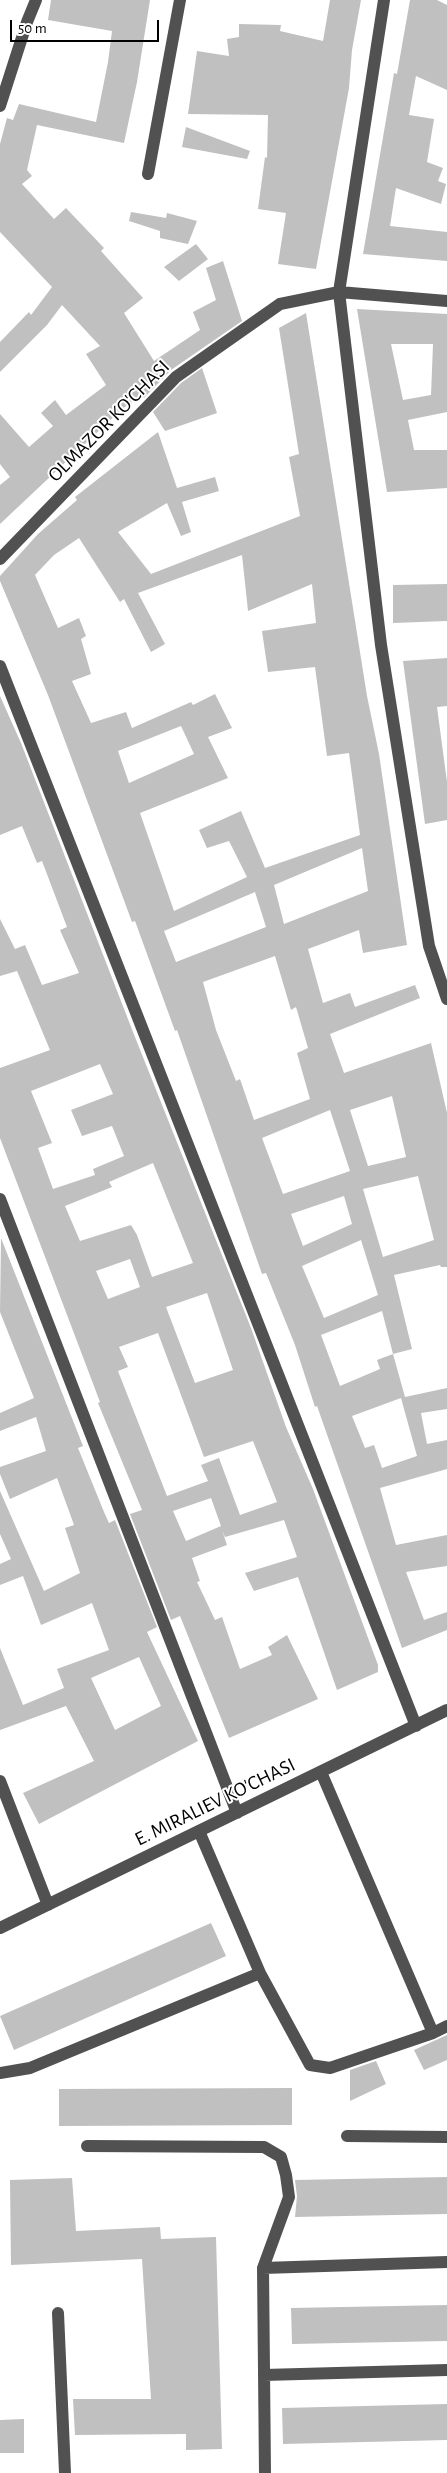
<!DOCTYPE html>
<html>
<head>
<meta charset="utf-8">
<style>
	body { margin:0 }
	#map { position:relative; width:447px; height:2473px; overflow:hidden; background:#fff; font-family:"Alegreya Sans",sans-serif }
	canvas { display:block }
	.scale { position:absolute; left:10px; top:20px; width:149px; height:22px; box-sizing:border-box; border:2px solid #000; border-top:0; padding-left:6px; font-size:15px; line-height:18px; white-space:nowrap; color:#000; -webkit-text-stroke:4px #fff; paint-order:stroke }
</style>
</head>
<body>
<div id="map">
<canvas width="447" height="2473"></canvas>
<div class="scale">50 m</div>
</div>
<script>
const context = document.querySelector('canvas').getContext('2d');
context.lineJoin = 'round';
function fillPath(path, color) {
  context.fillStyle = color;
  context.fill(path, 'evenodd');
}
function shape(rows) {
  const path = new Path2D();
  for (const r of rows) {
    path.moveTo(r[0], r[1]);
    for (let i = 2; i < r.length; i += 2) path.lineTo(r[i], r[i + 1]);
  }
  return path;
}
function stroke(path, color, width, dash) {
  context.strokeStyle = color;
  context.lineWidth = width;
  context.lineCap = dash ? 'butt' : 'round';
  context.setLineDash(dash || []);
  context.stroke(path);
}
function write(font, color, halo, rows, align = 'center') {
  context.font = font + ' "Alegreya Sans",sans-serif';
  context.lineWidth = 4;
  context.setLineDash([]);
  context.textBaseline = 'middle';
  context.strokeStyle = halo;
  context.fillStyle = color;
  for (const [text, x, y, turn = 0] of rows) {
    context.save();
    context.translate(x, y);
    context.rotate((+turn || 0) * Math.PI / 180);
    context.textAlign = isNaN(turn) ? turn : align;
    if (halo) context.strokeText(text, 0, 0);
    context.fillText(text, 0, 0);
    context.restore();
  }
}
fillPath(shape([
	[51,0,150,0,137,82,124,143,37,125,27,170,32,176,22,184,54,219,66,208,104,248,101,251,143,298,124,313,154,361,200,330,193,312,216,300,206,268,223,261,242,321,171,370,144,398,142,395,122,409,0,524,0,485,10,477,0,464,0,414,29,447,53,426,41,413,55,400,66,415,106,385,86,354,100,346,62,305,47,325,0,372,0,342,29,312,31,315,52,287,0,232,0,144,7,118,13,120,19,104,96,122,108,62,112,31,48,20],
	[330,0,361,0,352,50,349,88,316,269,278,264,286,213,258,209,265,157,267,158,268,115,188,114,197,51,229,56,227,39,239,37,239,24,281,25,280,31,323,41],
	[410,0,437,0,447,5,447,90,416,76,409,115,434,119,427,162,443,168,438,181,446,184,441,204,396,188,390,226,447,232,447,261,363,254,394,73,397,74],
	[186,127,250,151,247,159,182,147],
	[131,212,166,218,167,213,197,221,188,244,160,238,160,231,129,221],
	[196,244,208,259,179,281,164,267],
	[357,309,447,314,447,412,408,420,414,450,447,450,447,488,387,492],
	[391,344,433,344,431,395,403,400],
	[306,313,367,696,379,754,407,945,363,953,359,930,308,949,323,1003,350,993,355,1007,415,985,420,998,330,1034,344,1073,431,1043,447,1113,447,1267,441,1267,440,1265,394,1275,412,1349,393,1354,405,1397,447,1388,447,1409,421,1413,427,1444,447,1440,447,1469,380,1488,396,1545,447,1535,447,1566,406,1572,424,1620,447,1612,447,1630,402,1648,317,1406,315,1407,295,1345,266,1273,262,1274,177,1030,175,1031,135,921,132,922,48,695,0,581,0,576,38,534,77,500,75,497,158,432,177,488,215,477,219,491,182,502,191,532,181,536,167,503,118,532,151,574,300,516,289,457,299,454,279,328],
	[79,538,120,602,124,599,151,652,165,644,138,593,242,555,248,611,312,584,316,623,262,631,268,672,315,667,327,756,349,753,360,835,265,868,241,811,199,830,207,848,229,841,247,877,174,911,140,813,228,778,208,737,232,728,215,694,193,705,191,702,132,728,126,712,91,723,72,681,91,674,81,639,86,636,79,618,58,628,35,575,54,555],
	[181,726,194,754,129,783,118,751],
	[362,848,368,891,284,924,274,885],
	[255,892,266,927,176,962,164,931],
	[275,956,291,1010,296,1007,308,1048,297,1053,310,1099,254,1120,240,1079,236,1081,216,1030,203,982],
	[392,1096,406,1157,368,1166,350,1110],
	[330,1110,350,1171,283,1194,262,1138],
	[418,1176,434,1240,383,1257,363,1189],
	[344,1196,352,1224,303,1246,291,1214],
	[361,1240,378,1295,324,1318,302,1266],
	[382,1311,393,1354,377,1360,380,1369,340,1386,321,1335],
	[401,1398,417,1456,382,1468,374,1445,365,1448,352,1416],
	[202,368,217,413,165,431,153,412,181,383],
	[447,584,447,621,393,623,393,585],
	[447,658,447,706,437,707,447,782,447,820,425,824,403,661],
	[0,696,21,743,133,1032,251,1328,286,1427,313,1489,378,1665,378,1672,337,1690,298,1577,254,1591,245,1573,297,1557,284,1520,225,1537,222,1530,227,1545,192,1558,200,1581,197,1582,215,1620,222,1617,240,1669,272,1655,268,1647,287,1635,318,1699,229,1738,180,1616,171,1620,130,1514,142,1510,98,1403,100,1402,0,1138,0,1068,50,1050,17,971,0,976,0,919,15,949,25,945,42,985,79,973,60,930,67,927,42,861,37,863,22,826,0,835],
	[100,1064,113,1094,71,1110,82,1136,112,1126,124,1156,93,1169,95,1175,53,1189,38,1148,52,1143,31,1091],
	[153,1163,193,1263,152,1277,137,1235,131,1225,80,1241,65,1206,112,1187,109,1182],
	[130,1259,140,1287,108,1299,96,1271],
	[207,1293,233,1370,195,1383,166,1307],
	[158,1333,204,1457,253,1441,277,1502,240,1515,219,1458,201,1465,208,1481,167,1496,118,1371,128,1367,119,1347],
	[211,1498,221,1526,186,1541,173,1511],
	[1,1238,83,1446,78,1448,104,1512,109,1523,115,1520,157,1627,147,1632,198,1741,39,1824,23,1793,94,1761,66,1706,0,1730,0,1648,23,1705,64,1688,57,1669,109,1650,92,1603,41,1625,23,1576,0,1585,0,1564,11,1559,0,1534,0,1491,44,1591,80,1573,65,1528,74,1525,57,1478,10,1499,0,1474,0,1467,46,1451,36,1417,0,1431,0,1413,34,1398,0,1312],
	[139,1657,161,1706,115,1730,91,1678],
	[211,1923,226,1956,14,2050,0,2016],
	[447,2035,447,2060,424,2070,414,2050],
	[376,2061,386,2084,350,2101,350,2070],
	[292,2088,292,2125,59,2126,59,2089],
	[447,2177,447,2214,295,2217,297,2196,295,2180],
	[72,2178,76,2231,160,2227,161,2239,216,2237,222,2449,186,2450,186,2434,75,2435,73,2399,151,2399,142,2259,11,2265,10,2180],
	[447,2305,447,2341,292,2344,291,2308],
	[447,2404,447,2440,283,2444,282,2408],
	[24,2419,24,2453,0,2453,0,2420]
]), '#c0c0c0');
stroke(shape([
	[384,0,339,292,381,645,429,946,447,999],
	[0,106,27,22,36,0],
	[148,174,180,0],
	[0,559,176,377,280,304,339,292,447,301],
	[0,666,416,1726],
	[0,1199,237,1813],
	[321,1772,433,2033],
	[0,1781,48,1905],
	[199,1831,260,1973,310,2065,330,2068,433,2033,447,2026],
	[0,1928,447,1710],
	[0,2073,30,2068,260,1973],
	[347,2136,447,2137],
	[87,2146,264,2147,281,2157,286,2175,289,2197,263,2268,265,2473],
	[263,2268,447,2262],
	[58,2313,65,2473],
	[264,2375,447,2370]
]), '#515151', 12);
write('20px', '#000', '#fff', [
	["OLMAZOR KO'CHASI",109,421,-45],
	["E. MIRALIEV KO'CHASI",215,1802,-26]
]);
</script>
</body>
</html>
